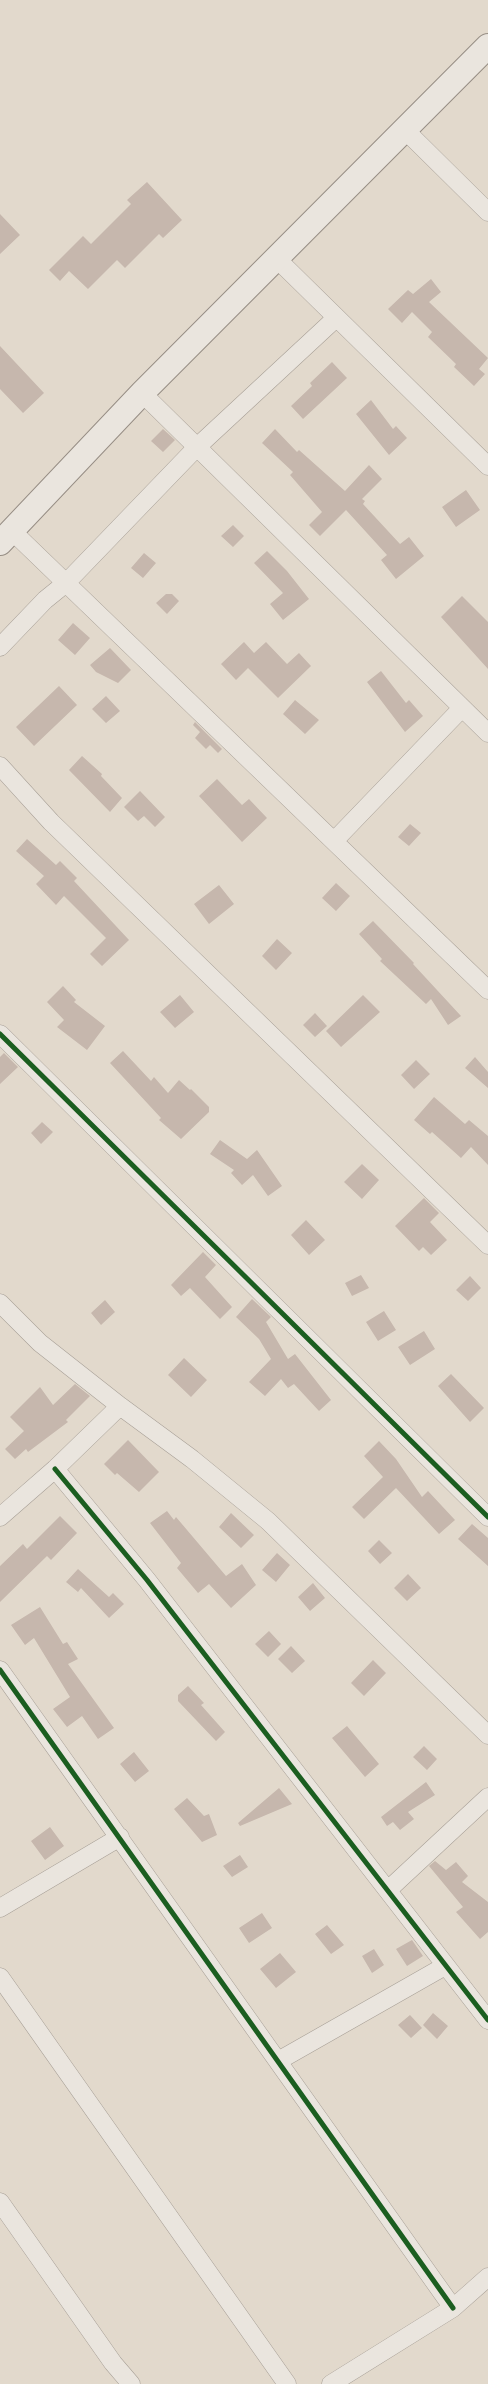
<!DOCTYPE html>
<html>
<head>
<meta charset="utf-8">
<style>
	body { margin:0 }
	canvas { display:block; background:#e2d9cc }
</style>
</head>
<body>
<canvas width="488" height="2384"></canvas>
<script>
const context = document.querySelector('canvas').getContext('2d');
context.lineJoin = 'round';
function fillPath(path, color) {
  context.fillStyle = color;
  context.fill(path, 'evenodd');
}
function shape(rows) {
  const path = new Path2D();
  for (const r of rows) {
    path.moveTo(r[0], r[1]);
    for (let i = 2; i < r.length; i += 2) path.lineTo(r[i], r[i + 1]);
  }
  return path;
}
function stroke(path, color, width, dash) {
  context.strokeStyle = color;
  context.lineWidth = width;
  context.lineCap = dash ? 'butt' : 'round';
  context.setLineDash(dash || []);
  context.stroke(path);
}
fillPath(shape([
	[147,182,182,220,163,238,159,234,125,268,117,260,88,289,69,271,60,281,49,270,83,236,91,244,131,204,127,200],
	[0,214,20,235,0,254],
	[431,279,441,292,429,302,488,358,479,369,485,374,474,386,454,367,456,364,428,337,432,332,412,312,402,323,388,309,408,290,413,294],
	[0,346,44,393,23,413,0,389],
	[332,362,347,378,303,419,291,406,312,386,310,383],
	[371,400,393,429,396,426,407,438,389,455,356,414],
	[163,429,175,440,163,452,151,441],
	[275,429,297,452,299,450,345,491,369,465,382,479,362,499,365,501,363,504,400,544,409,537,424,556,396,579,381,560,387,555,346,510,320,536,309,525,322,512,290,475,293,472,262,443],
	[466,490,480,510,456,527,442,507],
	[233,525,244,536,233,547,221,536],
	[267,551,287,571,309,599,283,620,270,604,283,593,254,563],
	[144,553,156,563,143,578,131,568],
	[166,594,172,594,179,601,167,614,156,603],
	[462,596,488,622,488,669,441,617],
	[73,623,90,638,75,655,58,640],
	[244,642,254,653,266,642,287,664,299,653,311,666,278,698,248,668,236,680,221,664],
	[110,648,131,670,118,683,96,672,90,665],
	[381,671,406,703,409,700,423,716,405,732,367,682],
	[59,686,77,705,34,746,16,727],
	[106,696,120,711,106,723,92,709],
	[295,700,319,720,305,734,283,714],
	[195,722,222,749,218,753,210,745,206,749,195,738,200,732,193,725],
	[82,756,102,774,101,776,122,798,110,812,69,770],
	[217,779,242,805,249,799,267,818,242,842,199,796],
	[140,791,165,817,155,827,144,816,138,821,124,807],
	[410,824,421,833,409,846,398,837],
	[27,839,56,865,60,861,77,878,74,881,129,940,102,966,90,954,106,938,64,896,56,905,36,884,44,876,16,851],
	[336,883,350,896,336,911,322,898],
	[219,885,234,904,209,924,194,904],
	[373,921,414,963,413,964,461,1016,448,1025,431,999,426,1004,380,961,382,959,359,934],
	[277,939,292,953,276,970,262,956],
	[63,986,76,1000,74,1002,105,1026,87,1050,57,1027,64,1020,47,1002],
	[180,995,194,1012,175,1028,160,1012],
	[363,995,380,1012,341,1047,326,1031],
	[315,1013,327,1026,315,1037,303,1025],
	[123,1051,151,1081,154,1077,168,1093,179,1080,190,1090,191,1089,209,1107,209,1112,181,1139,159,1120,161,1118,110,1063],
	[4,1053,18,1067,0,1084,0,1057],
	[475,1057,488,1072,488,1088,465,1068],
	[416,1060,430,1074,414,1089,401,1075],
	[434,1097,465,1124,469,1120,488,1136,488,1165,471,1147,461,1158,432,1132,430,1134,414,1120],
	[42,1122,53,1132,41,1144,31,1133],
	[220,1140,247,1159,257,1150,282,1186,268,1196,253,1175,242,1185,231,1173,234,1170,210,1154],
	[362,1164,379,1180,362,1199,344,1182],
	[424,1198,439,1213,430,1222,447,1240,431,1255,423,1247,419,1251,395,1226],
	[306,1220,325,1240,309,1255,291,1235],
	[203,1252,216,1265,205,1277,232,1307,220,1319,190,1288,181,1296,171,1285],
	[361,1275,369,1288,352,1296,345,1283],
	[470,1276,481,1288,468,1301,456,1290],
	[252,1299,271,1317,266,1322,288,1359,295,1354,331,1400,319,1411,294,1384,288,1388,281,1379,265,1396,249,1382,271,1359,259,1339,236,1317],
	[105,1300,115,1312,101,1325,91,1313],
	[384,1311,396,1330,378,1341,366,1322],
	[424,1331,435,1349,410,1365,398,1347],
	[184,1358,207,1380,191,1397,168,1375],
	[451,1374,484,1408,470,1422,438,1386],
	[75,1384,90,1396,66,1420,68,1422,28,1452,26,1449,15,1459,5,1449,24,1431,10,1417,40,1387,53,1405],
	[128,1440,159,1472,139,1492,117,1473,115,1475,104,1464],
	[379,1441,396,1459,422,1497,428,1491,455,1520,439,1534,396,1488,364,1519,352,1507,383,1477,364,1456],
	[167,1511,174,1520,176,1517,226,1576,242,1564,256,1585,231,1608,209,1584,198,1593,177,1568,181,1563,150,1523],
	[231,1513,254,1535,241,1548,219,1527],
	[60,1516,77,1533,51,1560,47,1556,0,1602,0,1566,23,1544,27,1549],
	[472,1524,488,1538,488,1566,458,1539],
	[379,1540,392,1553,380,1564,368,1551],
	[277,1553,290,1565,276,1582,262,1570],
	[78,1569,109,1597,113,1593,124,1604,109,1618,81,1588,78,1592,66,1582],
	[408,1574,421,1588,407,1601,394,1588],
	[313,1583,325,1598,310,1611,298,1597],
	[40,1607,63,1644,67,1642,78,1659,68,1664,114,1728,98,1739,82,1716,67,1727,53,1709,70,1697,34,1638,25,1645,11,1625],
	[269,1631,281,1644,268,1657,255,1644],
	[291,1646,305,1661,292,1673,278,1659],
	[373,1660,386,1673,364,1696,351,1683],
	[188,1686,204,1703,201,1705,225,1732,216,1741,178,1701,178,1695],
	[347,1726,379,1764,365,1777,332,1738],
	[424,1746,437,1759,427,1770,413,1757],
	[134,1752,149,1771,135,1782,120,1764],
	[426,1782,435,1795,408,1812,414,1819,400,1830,393,1822,387,1826,381,1817],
	[279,1788,292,1804,240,1826,238,1823],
	[187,1798,204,1816,209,1814,217,1835,202,1842,174,1809],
	[50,1827,64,1846,45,1860,31,1841],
	[240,1855,248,1867,232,1877,223,1866],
	[435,1861,446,1870,456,1862,468,1876,462,1882,488,1902,488,1932,480,1939,456,1912,463,1907,429,1866],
	[262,1913,272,1928,249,1943,239,1928],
	[327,1925,344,1945,331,1954,315,1934],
	[412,1940,423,1956,407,1966,396,1949],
	[374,1949,384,1965,372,1973,362,1956],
	[280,1953,296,1972,276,1988,260,1969],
	[433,2013,448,2026,437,2039,423,2025],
	[410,2015,422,2028,411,2038,398,2025]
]), '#c6b7ad');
const street = shape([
	[404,129,488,212],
	[277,259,488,466],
	[142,393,488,733],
	[11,530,488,990],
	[0,647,45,600,66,583,197,447,336,318],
	[0,766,51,822,488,1245],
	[335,840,462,708],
	[0,1034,488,1517],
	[0,1303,40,1343,120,1406,192,1459,268,1521,488,1735],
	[55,1469,147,1580,488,2020],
	[0,1517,55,1469,120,1406],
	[0,1670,453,2308],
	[388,1890,488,1797],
	[0,1908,120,1837],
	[0,1977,287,2384],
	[278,2061,445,1966],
	[0,2202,113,2363,131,2384],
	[331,2384,453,2308,488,2277]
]);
const secondary = shape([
	[0,543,142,393,488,46]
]);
stroke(street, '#a79f96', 19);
stroke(secondary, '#978e85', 26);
stroke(street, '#eae5de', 18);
stroke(secondary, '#eae5de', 24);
stroke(shape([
	[0,1034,488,1517],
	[55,1469,147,1580,488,2020],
	[0,1670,453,2308]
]), '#1b5e20', 5);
</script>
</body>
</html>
